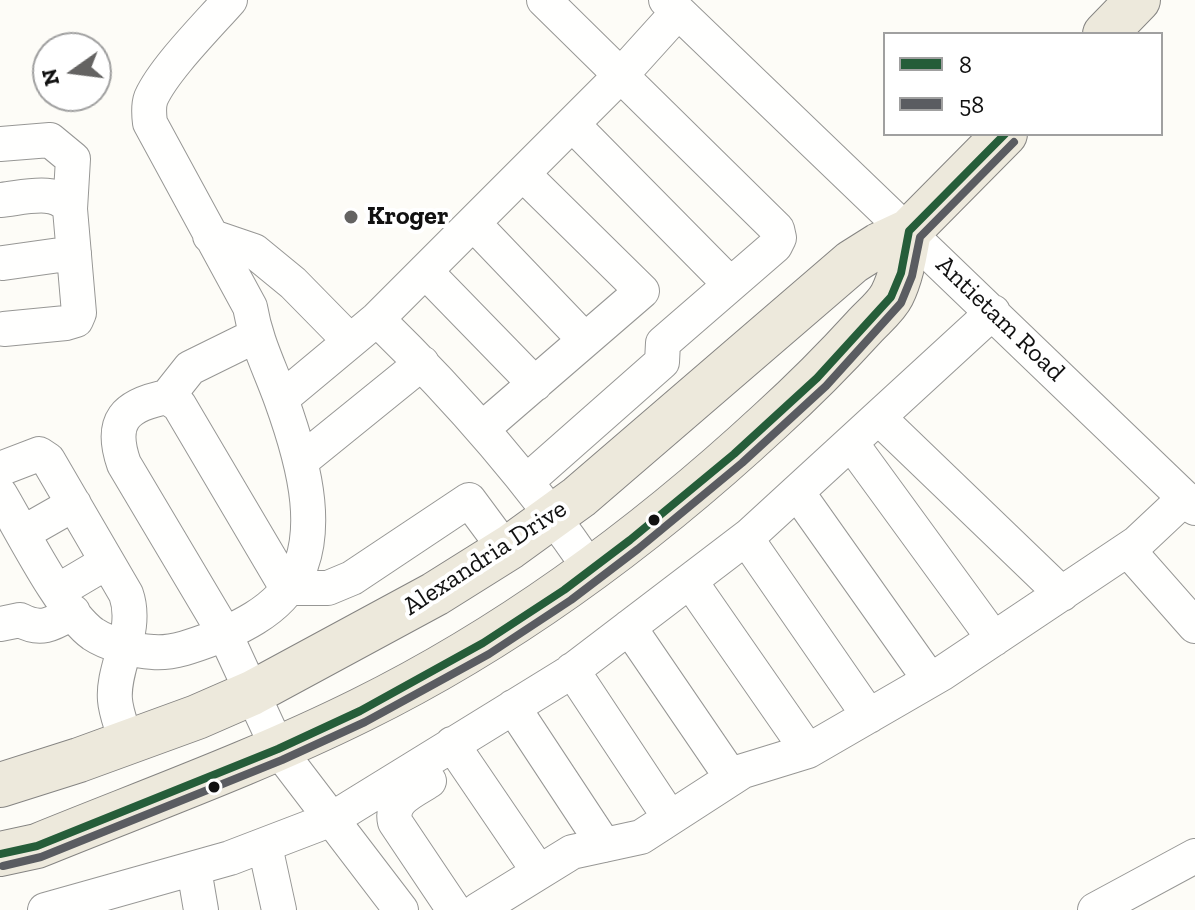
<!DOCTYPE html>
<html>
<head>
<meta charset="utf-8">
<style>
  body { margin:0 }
  #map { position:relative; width:1195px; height:910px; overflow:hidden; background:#fdfcf7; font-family:"Zilla Slab",serif }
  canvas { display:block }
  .legend { position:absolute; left:883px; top:32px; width:280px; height:104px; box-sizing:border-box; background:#fff; border:2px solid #a0a0a0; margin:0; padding:10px 14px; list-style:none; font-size:24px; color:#111 }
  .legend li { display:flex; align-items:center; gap:16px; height:40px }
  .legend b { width:40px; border:2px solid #a0a0a0 }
  .north { position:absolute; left:32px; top:32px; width:80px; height:80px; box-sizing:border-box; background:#fff; border:2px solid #a0a0a0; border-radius:50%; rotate:256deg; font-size:22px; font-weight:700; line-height:32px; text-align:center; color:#111 }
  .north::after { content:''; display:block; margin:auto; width:28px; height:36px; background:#646362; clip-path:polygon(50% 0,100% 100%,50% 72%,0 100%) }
</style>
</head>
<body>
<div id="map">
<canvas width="1195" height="910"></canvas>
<ul class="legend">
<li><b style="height:10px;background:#255d39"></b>8</li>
<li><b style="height:10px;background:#5a5c61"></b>58</li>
</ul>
<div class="north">N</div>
</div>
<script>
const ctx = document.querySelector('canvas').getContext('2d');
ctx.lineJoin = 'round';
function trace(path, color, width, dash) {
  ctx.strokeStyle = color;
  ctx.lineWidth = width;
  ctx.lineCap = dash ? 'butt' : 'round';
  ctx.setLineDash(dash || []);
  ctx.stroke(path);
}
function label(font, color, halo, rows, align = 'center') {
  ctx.font = font + ' "Zilla Slab",serif';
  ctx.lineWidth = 8;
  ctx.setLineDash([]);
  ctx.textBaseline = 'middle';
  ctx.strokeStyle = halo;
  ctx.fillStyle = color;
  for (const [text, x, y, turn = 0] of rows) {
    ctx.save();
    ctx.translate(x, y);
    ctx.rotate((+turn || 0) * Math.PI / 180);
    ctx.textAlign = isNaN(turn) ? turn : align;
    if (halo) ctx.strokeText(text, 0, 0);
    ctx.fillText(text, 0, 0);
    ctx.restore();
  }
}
const minor = new Path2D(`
  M230,0C208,25 164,69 151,98C148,106 149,115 150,123L250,307C256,342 269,366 281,399C302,457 330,547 281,597C265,614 245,624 225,634L124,464C109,421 125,405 167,397L190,368L255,336
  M666,0L1195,508
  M572,124L730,284
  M0,144L50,140L73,159L70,209
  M0,200C23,198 57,187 70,209L79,313L76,320L66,323L4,329
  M473,223L585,340
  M210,236L254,251L293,283L350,341
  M3,263L74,253
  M425,271L535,384
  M377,319C456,396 529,479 591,570
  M167,397L179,405L287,588H328L352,578L469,500L506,550
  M281,399L377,319L621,75L678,12
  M879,418L1062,594
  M482,429L642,291L523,174
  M851,443L994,639
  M301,461L422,363
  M0,469L39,454L48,460L126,594C139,631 112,667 115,700C116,714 123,729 126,743
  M526,482L662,362L663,343L775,246L779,238L777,229L544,0
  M797,492L930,680
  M0,494C21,529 62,612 93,634C108,644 135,651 153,652C176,654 203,642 225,634L278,749L401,910
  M23,533L74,504
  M746,538L869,716
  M1128,550L1195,626
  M690,581L808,751
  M58,591L107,562
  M0,624L20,620C42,632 54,623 73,612
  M629,627L732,778
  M572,670L670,818
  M513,707L604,845
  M452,744L539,872
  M429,781C412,792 390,800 395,822L454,910
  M265,846L279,910
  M194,869L201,910
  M45,910L230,858L332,819L569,673L750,535L993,312
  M478,910L572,852L641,837L743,771L808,751L941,674L1137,543L1185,498
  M1095,910L1195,856`);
const major = new Path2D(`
  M1105,34L1138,0
  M0,785L79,760L197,717L252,693L435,594L510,547L579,497L852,262L879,245L909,231L1005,134
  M0,854L37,846C145,802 256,762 361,710C511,636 647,535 770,421C803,391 834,360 864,327C873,317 886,307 892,295C902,275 905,252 909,231`);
trace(minor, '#979795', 36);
trace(major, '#858482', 46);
trace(minor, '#fffffe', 34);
trace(major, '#ede9dc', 44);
trace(new Path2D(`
  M0,854L37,846L278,749L360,711L483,643L564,590L630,540L734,454L817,378L891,297L901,273L909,231L1005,134`), '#255d39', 8);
trace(new Path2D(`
  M3,866L41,857L282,760L365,722L489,654L571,600L638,549L742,463L826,386L901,303L912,276L920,237L1014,142`), '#5a5c61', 8);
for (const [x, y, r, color] of [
  [351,217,8,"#646362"],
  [654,520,7,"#111"],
  [214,787,7,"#111"]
]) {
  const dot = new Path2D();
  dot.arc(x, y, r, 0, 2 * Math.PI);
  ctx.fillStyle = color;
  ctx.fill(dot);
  trace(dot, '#fff', 3);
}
label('bold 26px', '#111', '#fff', [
  ["Kroger",367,217]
], 'left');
label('26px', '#111', '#fff', [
  ["Antietam Road",1000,319,44],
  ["Alexandria Drive",485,558,-33]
]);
</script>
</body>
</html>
